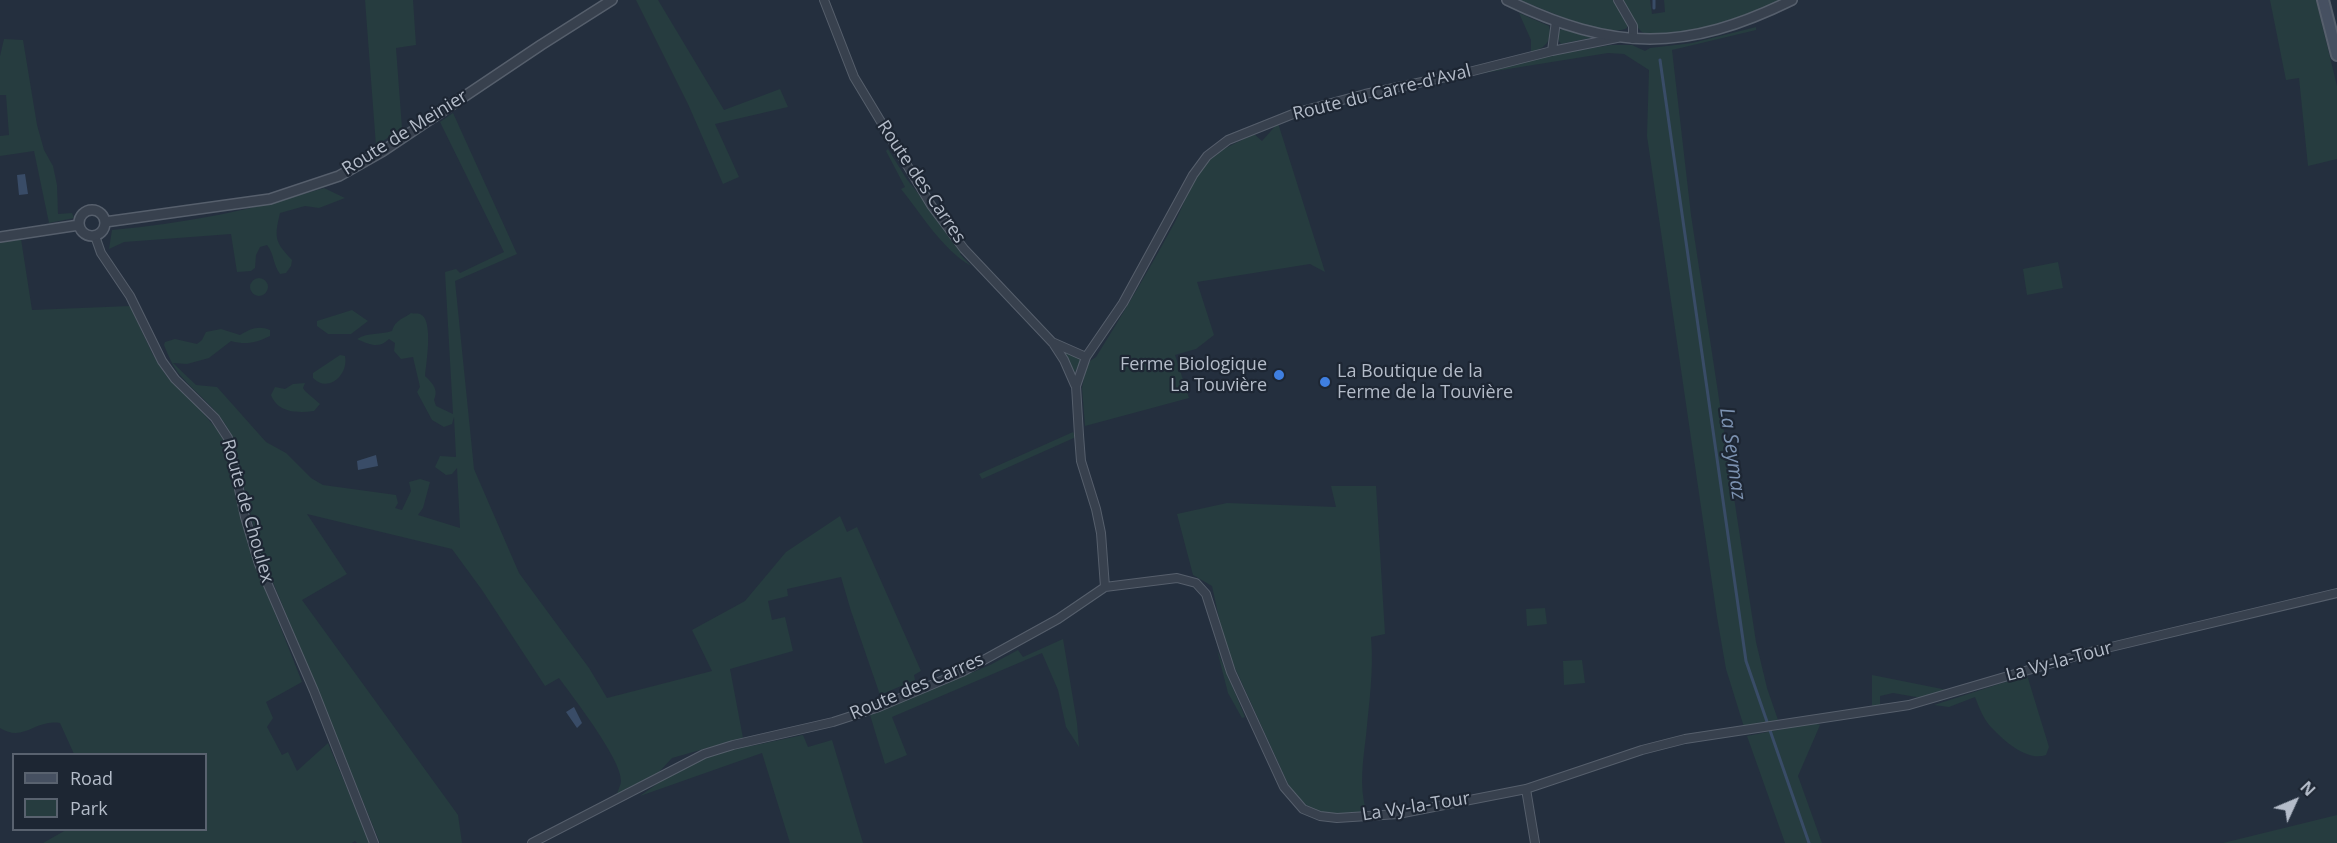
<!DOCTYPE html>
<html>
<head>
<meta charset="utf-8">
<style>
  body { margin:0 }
  #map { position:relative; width:2337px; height:843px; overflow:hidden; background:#242f3e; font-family:"Open Sans",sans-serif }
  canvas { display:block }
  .legend { position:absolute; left:12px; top:753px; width:195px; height:78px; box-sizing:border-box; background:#1d2633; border:2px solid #59626f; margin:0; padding:8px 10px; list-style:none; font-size:18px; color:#b4bcc9 }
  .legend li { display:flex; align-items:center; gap:12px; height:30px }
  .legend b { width:30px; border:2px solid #59626f }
  .north { position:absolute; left:2265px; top:771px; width:60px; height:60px; -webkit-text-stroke:4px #1d2633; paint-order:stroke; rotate:46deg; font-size:16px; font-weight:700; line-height:24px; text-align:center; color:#b4bcc9 }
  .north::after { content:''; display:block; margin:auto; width:21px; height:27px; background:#b4bcc9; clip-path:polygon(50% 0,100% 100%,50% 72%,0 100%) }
</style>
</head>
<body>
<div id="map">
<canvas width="2337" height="843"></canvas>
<ul class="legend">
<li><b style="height:8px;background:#465061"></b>Road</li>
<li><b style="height:16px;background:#263c3f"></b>Park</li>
</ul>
<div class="north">N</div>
</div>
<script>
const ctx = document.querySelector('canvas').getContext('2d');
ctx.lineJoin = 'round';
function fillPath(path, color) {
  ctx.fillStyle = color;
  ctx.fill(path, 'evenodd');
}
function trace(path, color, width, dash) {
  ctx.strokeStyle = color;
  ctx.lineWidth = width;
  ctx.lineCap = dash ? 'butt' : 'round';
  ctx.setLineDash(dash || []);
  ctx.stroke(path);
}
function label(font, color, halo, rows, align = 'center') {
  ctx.font = font + ' "Open Sans",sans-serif';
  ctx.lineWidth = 4.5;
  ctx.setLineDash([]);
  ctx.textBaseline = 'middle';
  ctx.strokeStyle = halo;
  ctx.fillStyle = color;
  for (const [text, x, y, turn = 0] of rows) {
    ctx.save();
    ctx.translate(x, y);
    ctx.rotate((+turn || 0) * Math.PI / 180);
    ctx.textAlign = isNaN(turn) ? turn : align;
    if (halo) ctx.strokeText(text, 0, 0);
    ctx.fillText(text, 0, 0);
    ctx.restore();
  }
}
fillPath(new Path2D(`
  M365,0H413L416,45L396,48L402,128L376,146Z
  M636,0H658L724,110L780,89L788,107L715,124L739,177L723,184L688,104Z
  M1520,0H1615L1627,23V28C1609,39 1540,8 1520,0Z
  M1623,0H1650L1652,14L1665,12L1664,0H1781C1758,12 1664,45 1642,32C1636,28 1628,7 1623,0Z
  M2270,0H2316L2337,86V159L2308,166L2299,78L2286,80Z
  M1519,13L1549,26C1553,42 1544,48 1531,53V40Z
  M1756,27V30L1672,50L1691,215L1756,642L1767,688L1778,720L1744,727L1726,669L1717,617L1647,136L1649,70L1624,54L1608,53L1483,73L1550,55L1611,45H1632L1645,51L1650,48L1692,43Z
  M1563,29L1589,37L1590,38L1561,44L1557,38L1560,30Z
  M4,39L23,40L37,125L44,150L53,166L57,185L58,214L72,213L74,218L49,223L34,151L0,156V136L9,135L6,95H0V56Z
  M453,113L517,254L455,281L474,469L519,573L589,668L607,698L712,671L692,630L745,601L786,552L840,516L847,532L857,527L921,671L914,675L915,680L880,695L851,611L841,577L787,589L788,596L768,601L772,620L785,617L793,651L730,669L743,738L672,758L659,772L617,794C618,790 621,785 621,781C622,760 573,697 559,678L545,686L482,590L452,549L307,514L347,574L302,600L458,815L462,843H380L259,548L230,432C218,409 196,394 180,375C173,367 168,355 164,345L165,342L175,339L197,344L202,340L206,332L221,329L240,335C250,329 258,325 270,330V336C256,343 246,345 231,341L209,358L187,364L173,363L196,385L217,387L266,442L286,453L311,478L323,485L396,495L398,503L395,508L402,510L411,491L409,482L420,479L430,482L423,508L418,515L460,528L457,468L452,474L446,475L435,467L440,456L456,457L454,417L452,424L444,427L432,420L417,392L420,387L413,357L401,359L394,351L395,343L389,339C379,349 370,345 357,339C369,332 379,335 392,331C396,319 402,320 411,313C414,314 417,313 420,314C434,319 426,364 425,376C432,383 439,389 434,400L436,406L453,414L445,272L456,269L460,273L504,252L440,122Z
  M1278,123L1325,272L1310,264L1197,282L1214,335L1196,349L1175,355L1189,398L1085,426L1082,388L1087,363L1096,357C1124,312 1150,268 1175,222C1185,203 1192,178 1207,162C1219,149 1239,142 1254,134L1262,141Z
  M888,149L906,178L963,251L960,254L971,266C942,249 922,215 901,189L905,187L886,151Z
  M324,188L345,198L319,208L305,206L280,213C274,238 275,242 292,260L291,266L286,273L280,274C273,265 274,253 267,245L260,247L256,255L255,268L251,271L237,272L231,234L124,242L109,249L112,230C184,224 256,209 324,188Z
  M21,239L32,310L130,306L152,353L167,377L196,405L222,435L248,545L302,682L266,702L273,718L267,727L282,755L288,752L297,771L328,743L370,843H357L355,841L352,843H43L66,830H206V754H74L60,723C34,719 24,743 0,728V242Z
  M2058,262L2063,288L2027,295L2023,269Z
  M250 287a9 9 0 1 1 18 0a9 9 0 1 1-18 0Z
  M352,310L368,321L351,334H328L317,326V321Z
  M1063,350L1082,358L1074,374Z
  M340,355L345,356C349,376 327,393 313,378V373Z
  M305,383L303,388L305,391L320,404L314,411C297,413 278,413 271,395L275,387L285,389L293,384Z
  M1073,432L1076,437L982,479L979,474Z
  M1331,486H1376L1385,634L1371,637C1374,670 1369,703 1366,736C1363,761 1359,786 1366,810C1332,820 1307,816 1288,784L1225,646L1212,586L1193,575L1177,514L1227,503L1336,507Z
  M1545,608L1547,624L1527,626L1526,609Z
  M1063,639L1077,723L1079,747L1066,727L1058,690L1042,653L892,717L907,755L885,764L870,715L990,665L1018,650L1023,657Z
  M1217,650L1245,717L1242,718L1228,693Z
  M1582,660L1585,683L1564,685L1563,661Z
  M1872,675L1947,690L1922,698L1893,693L1880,696V705L1872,706Z
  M2027,675L2049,747L2046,755C2027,762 2003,740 1990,726C1983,718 1979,707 1975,697L1949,707L1934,705Z
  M1814,723L1820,725L1798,776L1822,843H1785L1747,736Z
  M803,735L808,747L832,740L863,843H790L762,753L640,796L671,774L700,760L750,744L751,746Z
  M2337,815V843H2223Z`), '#263c3f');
fillPath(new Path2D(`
  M25,174L28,194L19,195L17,175Z
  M376,455L378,466L358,470L357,461Z
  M574,707L582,723L577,728L566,712Z`), '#394c67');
trace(new Path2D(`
  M1654,0V8
  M1660,60L1746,661L1809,843`), '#394c67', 3);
const minor = new Path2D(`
  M824,0L854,77L931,205L964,249L1052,342L1086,357L1076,386L1079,435L1081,461L1096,509L1101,533L1105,587
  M1618,0L1633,26V39
  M1552,51L1556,21
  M95,236L101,253L130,296L162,361L175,379L215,418L228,438L245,517L259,564L314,691L374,843
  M1053,343L1064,360L1075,385
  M1086,357L1123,303L1193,175L1207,156L1228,140L1298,112L1365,94L1465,73L1552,51L1617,38
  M1526,789L1535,843
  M532,843L704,754L733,745L833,722L879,707L962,672L1058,619L1105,587L1177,578L1196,583L1206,594L1231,672L1284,787L1303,809L1320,816L1337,818L1398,814L1526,789L1642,750L1685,739L1909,705L2090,652L2337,593`);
const tertiary = new Path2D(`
  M1507,0C1614,52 1686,52 1792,0
  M79 223a13 13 0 1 1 26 0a13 13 0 1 1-26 0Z
  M105,222L270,199L339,176L383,151L541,45L612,0
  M0,237L79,225`);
const secondary = new Path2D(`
  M2323,0L2337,55`);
trace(minor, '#565f6c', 10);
trace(tertiary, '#565f6c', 12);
trace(secondary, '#565f6c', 14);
trace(minor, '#38414e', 8);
trace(tertiary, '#38414e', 9);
trace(secondary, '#465061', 10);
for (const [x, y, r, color] of [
  [1279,375,6,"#3f7fe0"],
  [1325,382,6,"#3f7fe0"]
]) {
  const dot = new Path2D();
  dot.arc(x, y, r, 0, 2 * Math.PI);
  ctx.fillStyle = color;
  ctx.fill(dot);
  trace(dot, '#1d2633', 2);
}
label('18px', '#b4bcc9', '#1d2633', [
  ["Route du Carre-d'Aval",1382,93,-14],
  ["Route de Meinier",405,133,-32],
  ["Route des Carres",921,182,56],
  ["Route de Choulex",247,511,74],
  ["La Vy-la-Tour",2059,662,-15],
  ["Route des Carres",917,687,-23],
  ["La Vy-la-Tour",1416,807,-9]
]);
label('18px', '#b4bcc9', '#1d2633', [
  ["Ferme Biologique",1267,365],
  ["La Touvière",1267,386],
  ["La Boutique de la",1337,372,"left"],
  ["Ferme de la Touvière",1337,393,"left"]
], 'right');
label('italic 20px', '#7c92b1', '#1d2633', [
  ["La Seymaz",1732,454,82]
]);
</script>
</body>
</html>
